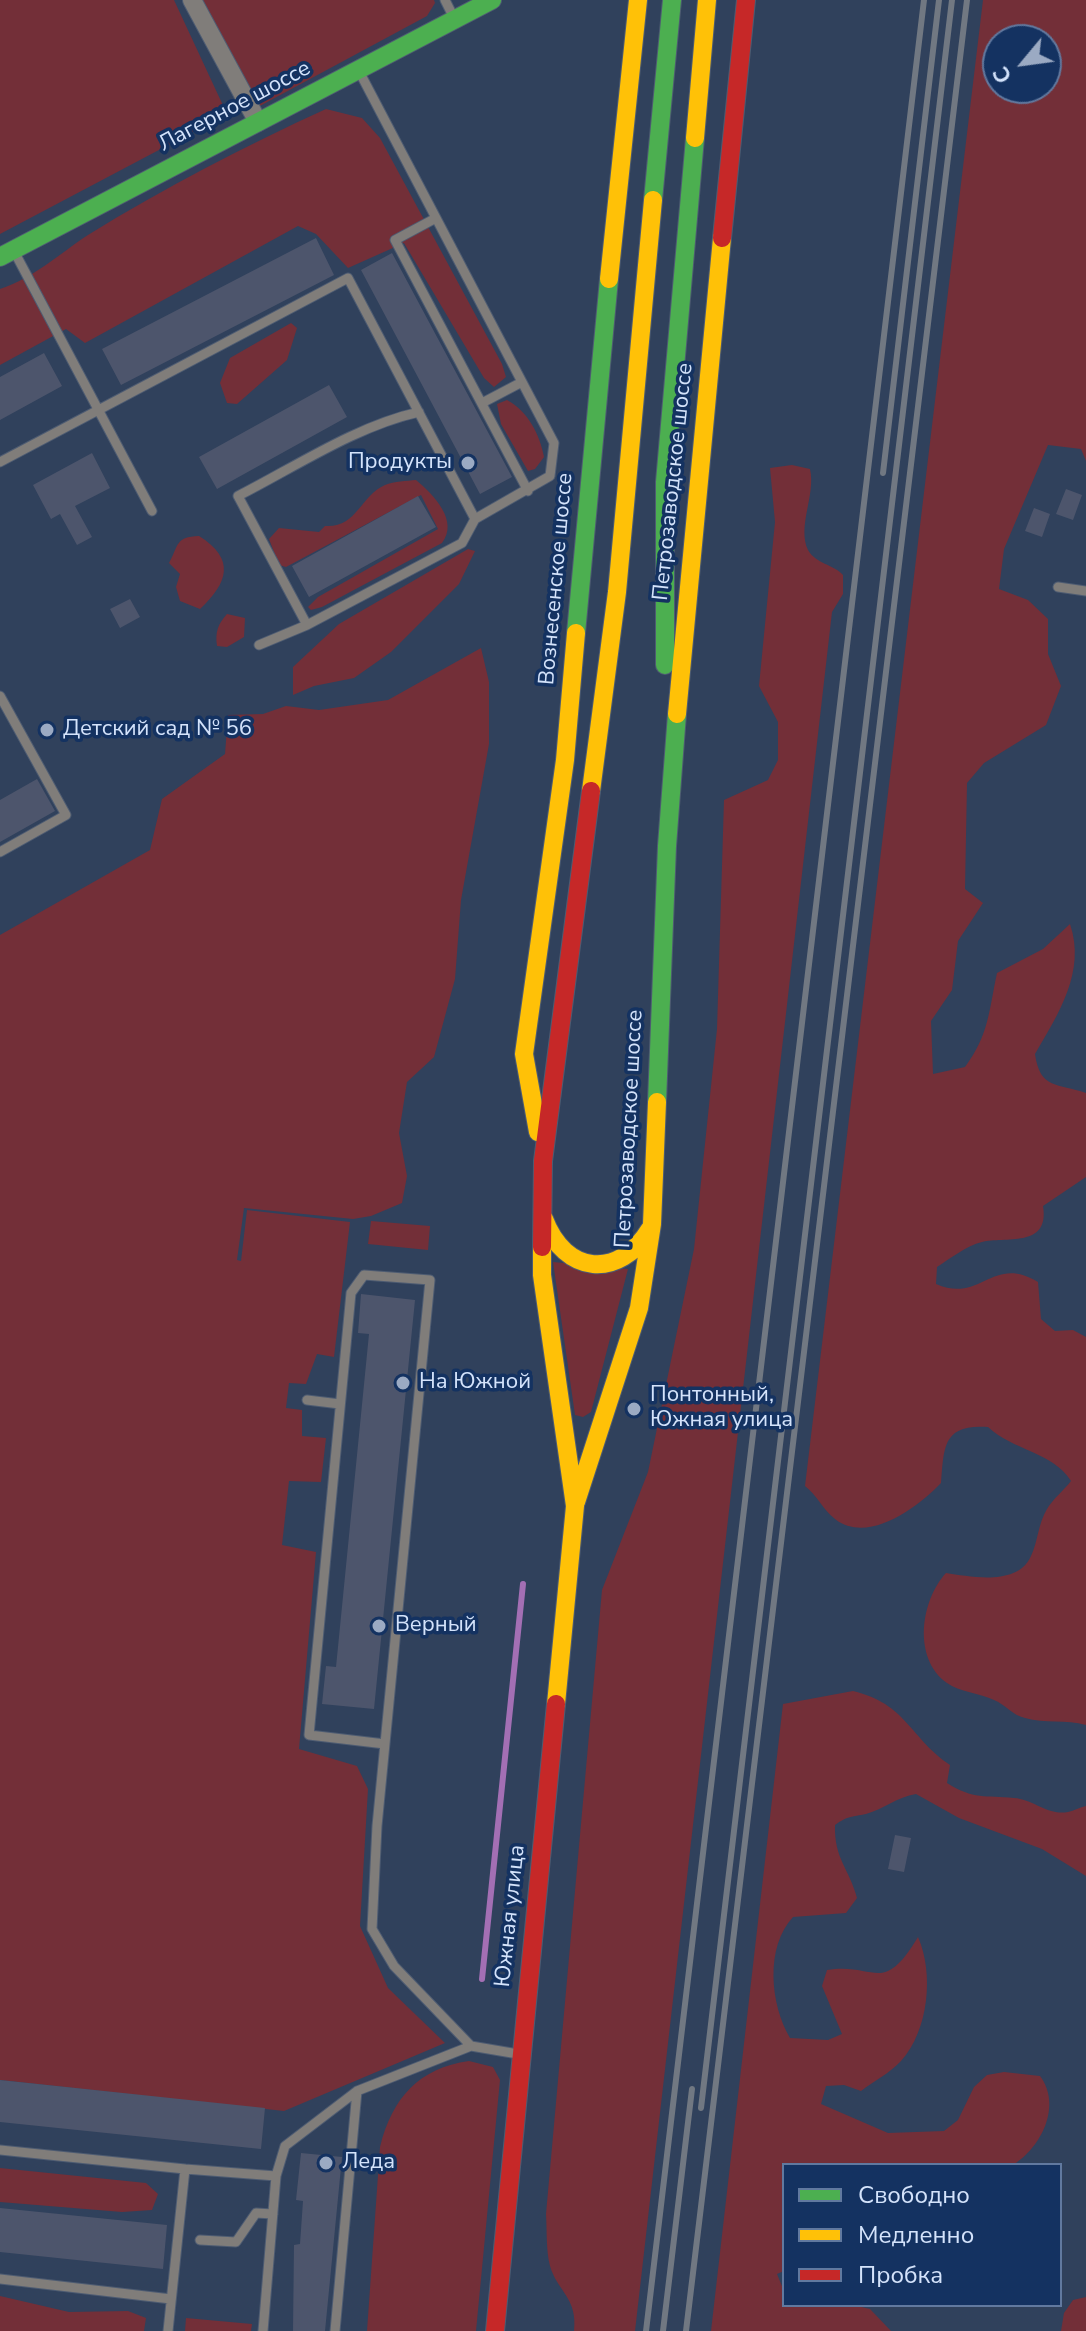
<!DOCTYPE html>
<html>
<head>
<meta charset="utf-8">
<style>
  body { margin:0 }
  #map { position:relative; width:1086px; height:2331px; overflow:hidden; background:#30415c; font-family:"Nunito Sans",sans-serif }
  canvas { display:block }
  .legend { position:absolute; left:782px; top:2163px; width:280px; height:144px; box-sizing:border-box; background:#143261; border:2px solid #61799f; margin:0; padding:10px 14px; list-style:none; font-size:24px; color:#d4e3fb }
  .legend li { display:flex; align-items:center; gap:16px; height:40px }
  .legend b { width:40px; border:2px solid #61799f }
  .north { position:absolute; left:982px; top:24px; width:80px; height:80px; box-sizing:border-box; background:#143261; border:2px solid #61799f; border-radius:50%; rotate:241deg; font-size:22px; font-weight:700; line-height:32px; text-align:center; color:#d4e3fb }
  .north::after { content:''; display:block; margin:auto; width:28px; height:36px; background:#9baac3; clip-path:polygon(50% 0,100% 100%,50% 72%,0 100%) }
</style>
</head>
<body>
<div id="map">
<canvas width="1086" height="2331"></canvas>
<ul class="legend">
<li><b style="height:10px;background:#4caf50"></b>Свободно</li>
<li><b style="height:10px;background:#ffc107"></b>Медленно</li>
<li><b style="height:10px;background:#c62828"></b>Пробка</li>
</ul>
<div class="north">С</div>
</div>
<script>
const ctx = document.querySelector('canvas').getContext('2d');
ctx.lineJoin = 'round';
function fillPath(path, color) {
  ctx.fillStyle = color;
  ctx.fill(path, 'evenodd');
}
function trace(path, color, width, dash) {
  ctx.strokeStyle = color;
  ctx.lineWidth = width;
  ctx.lineCap = dash ? 'butt' : 'round';
  ctx.setLineDash(dash || []);
  ctx.stroke(path);
}
function label(font, color, halo, rows, align = 'center') {
  ctx.font = font + ' "Nunito Sans",sans-serif';
  ctx.lineWidth = 7;
  ctx.setLineDash([]);
  ctx.textBaseline = 'middle';
  ctx.strokeStyle = halo;
  ctx.fillStyle = color;
  for (const [text, x, y, turn = 0] of rows) {
    ctx.save();
    ctx.translate(x, y);
    ctx.rotate((+turn || 0) * Math.PI / 180);
    ctx.textAlign = isNaN(turn) ? turn : align;
    if (halo) ctx.strokeText(text, 0, 0);
    ctx.fillText(text, 0, 0);
    ctx.restore();
  }
}
fillPath(new Path2D(`
  M0,0H174L227,114L0,234Z
  M199,0H434L435,3L427,16L258,107Z
  M983,0H1086V461L1081,449L1048,445L1004,549L999,589L1028,600L1048,619V654L1061,686L1046,725L984,763L967,783L965,889L983,903L958,941L952,990L931,1021L933,1074L965,1067C989,1035 989,1010 997,973L1043,949L1070,924C1086,971 1059,1013 1035,1054C1040,1090 1058,1083 1086,1093V1177L1043,1206C1050,1249 1004,1236 982,1242C966,1246 951,1258 937,1267L936,1284C981,1304 992,1254 1038,1282L1041,1319L1055,1331L1073,1330L1086,1337V1725C1066,1719 1045,1724 1025,1718C1012,1715 1006,1705 994,1700C980,1693 959,1692 947,1683C912,1658 921,1600 946,1573C972,1577 1018,1586 1031,1556C1038,1541 1038,1524 1047,1509C1053,1499 1064,1490 1071,1481C1053,1452 1012,1450 988,1427C943,1424 944,1446 941,1483C918,1507 868,1545 835,1519C823,1510 817,1495 805,1486ZM998,40H1046V88H998Z
  M326,109L362,118L380,138L502,364L506,377L494,387L484,378L404,243L348,268L316,234L298,226L85,343L66,329L0,365V289C34,278 59,254 88,235C164,188 245,146 326,109Z
  M291,323L297,328L287,360L237,404L227,403L220,383L230,358Z
  M507,400C528,411 540,435 544,457L535,469L528,471L501,424L497,404Z
  M792,465L810,469C816,495 797,526 808,550C816,564 833,564 843,575V594L832,612L635,2331H574C578,2298 557,2291 550,2266C546,2251 547,2230 546,2214L602,1590L648,1472L694,1249L717,1029L724,800L768,780L778,760V722L759,686L775,522L770,468Z
  M416,480C434,495 459,521 442,543L322,607L311,610L308,607L318,597L438,529L421,495L286,567L279,565L269,539L279,528L319,532L325,526C357,528 360,496 385,485C394,481 407,481 416,480Z
  M199,536C236,559 228,583 200,609L180,601L176,587L180,574L169,563C179,545 175,537 199,536Z
  M468,549L475,551L459,584L391,652L354,678L314,686L293,695V667L339,624Z
  M227,614L245,618L244,637L227,647L217,646C215,632 218,624 227,614Z
  M481,648L489,682V744L461,900L455,979L434,1057L407,1082L399,1133L407,1176L402,1203L371,1216L353,1219L244,1208L237,1260L241,1261L247,1210L350,1222L334,1357L317,1354L306,1384L289,1383L286,1408L302,1410V1436L326,1438L321,1482L289,1481L282,1545L316,1552L299,1749L357,1766L368,1789L360,1926L388,1988L445,2043L284,2111L0,2080V935L150,850L162,799L225,754L228,715L263,714L286,706L319,710L388,700Z
  M371,1221L430,1226L428,1250L368,1244Z
  M553,1262L628,1269L591,1412L583,1417L575,1415Z
  M853,1691C907,1704 909,1737 950,1765L947,1783C974,1800 985,1795 1014,1798C1033,1799 1048,1816 1068,1812C1074,1811 1080,1807 1086,1806V1876L1042,1849L959,1818L916,1794C897,1797 884,1809 866,1814C852,1817 847,1816 835,1825C834,1859 849,1868 857,1898L846,1913L793,1917C765,1947 770,2004 790,2038L828,2040L842,2034L822,1986L827,1970C876,1962 882,1997 918,1937C934,1973 929,2030 901,2061C890,2073 874,2081 861,2091L844,2085L826,2086L821,2104L888,2133L944,2131L958,2120L974,2087L987,2075L1004,2072L1040,2076C1062,2105 1042,2147 1013,2165H784V2271L777,2274L784,2291V2305H853L870,2309L891,2331H711L783,1704Z
  M469,2061L493,2067L500,2080L476,2331H367L380,2147C392,2098 419,2068 469,2061Z
  M0,2168L146,2183L158,2194L152,2210L122,2212L0,2202Z
  M0,2296L69,2312L128,2311L146,2318L144,2331H0Z
  M1086,2297V2331H1061L1064,2313L1073,2300Z
  M186,2318L252,2324L251,2331H185Z`), '#732f38');
trace(new Path2D(`
  M482,1979L523,1584`), '#a36fb4', 6);
fillPath(new Path2D(`
  M316,238L334,275L121,385L102,349Z
  M392,253L512,477L480,494L361,270Z
  M44,353L62,386L0,420V377Z
  M329,385L347,417L217,489L199,457Z
  M92,453L110,488L75,506L92,537L77,545L60,514L51,519L33,485Z
  M1066,489L1082,495L1073,520L1056,514Z
  M418,496L436,527L309,597L292,566Z
  M1034,508L1050,514L1042,537L1025,531Z
  M130,599L140,617L120,628L110,609Z
  M37,779L55,811L0,842V800Z
  M361,1294L415,1300L374,1709L322,1704L326,1666L336,1667L369,1334L358,1333Z
  M895,1835L911,1838L904,1872L888,1869Z
  M0,2080L265,2108L261,2149L0,2122Z
  M301,2153L342,2157L325,2331H293L294,2245L300,2244L303,2201L296,2200Z
  M0,2208L167,2225L163,2269L0,2252Z`), '#4d556c');
const lane = new Path2D(`
  M445,0L454,18
  M436,218L395,240L528,491
  M15,253L152,511
  M482,403L522,382
  M419,412C356,426 295,467 238,496L307,625L462,543L475,519
  M0,462L348,278L475,519L550,476L554,443L360,73
  M1058,587L1086,591
  M259,645L307,625
  M0,696L66,815L0,852
  M307,1400L340,1404
  M385,1744L309,1735L351,1293L364,1275L430,1280L377,1826L372,1929L394,1966L471,2046
  M0,2150L185,2169
  M200,2240L236,2242L256,2213L273,2214
  M0,2279L171,2299
  M168,2331L185,2169L276,2176L285,2146L357,2091L471,2046L518,2054
  M263,2331L276,2176
  M335,2331L357,2091`);
const street = new Path2D(`
  M192,0L258,122`);
const fast = new Path2D(`
  M653,200L672,0
  M0,257L492,0
  M576,633L609,279
  M665,665V482L695,138
  M657,1102L667,846L677,714`);
const slow = new Path2D(`
  M695,138L707,0
  M609,279L638,0
  M677,714L722,238
  M591,791L617,592L653,200
  M538,1132L524,1054L565,760L576,633
  M544,1219C565,1275 619,1280 650,1229
  M542,1247V1275L575,1506L556,1704
  M576,1502L639,1308L652,1224L657,1102`);
const jam = new Path2D(`
  M722,238L746,0
  M542,1247L543,1161L591,791
  M495,2331L556,1704`);
trace(lane, '#4e5c72', 11);
trace(street, '#4e5c72', 20);
trace(fast, '#4e5c72', 20);
trace(slow, '#4e5c72', 20);
trace(jam, '#4e5c72', 20);
trace(lane, '#807d7a', 9);
trace(street, '#807d7a', 18);
trace(fast, '#4caf50', 18);
trace(slow, '#ffc107', 18);
trace(jam, '#c62828', 18);
trace(new Path2D(`
  M883,473L939,0
  M701,2108L952,0
  M646,2331L924,0
  M663,2331L692,2089
  M686,2331L967,0`), '#717882', 6);
for (const [x, y, r, color] of [
  [468,463,8,"#9baac3"],
  [47,730,8,"#9baac3"],
  [403,1383,8,"#9baac3"],
  [634,1409,8,"#9baac3"],
  [379,1626,8,"#9baac3"],
  [326,2163,8,"#9baac3"]
]) {
  const dot = new Path2D();
  dot.arc(x, y, r, 0, 2 * Math.PI);
  ctx.fillStyle = color;
  ctx.fill(dot);
  trace(dot, '#143261', 3);
}
label('22px', '#d4e3fb', '#143261', [
  ["Лагерное шоссе",235,107,-28],
  ["Петрозаводское шоссе",674,482,-84],
  ["Вознесенское шоссе",557,579,-85],
  ["Петрозаводское шоссе",630,1129,-87],
  ["Южная улица",511,1916,-84]
]);
label('22px', '#d4e3fb', '#143261', [
  ["Продукты",452,463,"right"],
  ["Детский сад № 56",63,730],
  ["На Южной",419,1383],
  ["Понтонный,",650,1396],
  ["Южная улица",650,1421],
  ["Верный",395,1626],
  ["Леда",342,2163]
], 'left');
</script>
</body>
</html>
